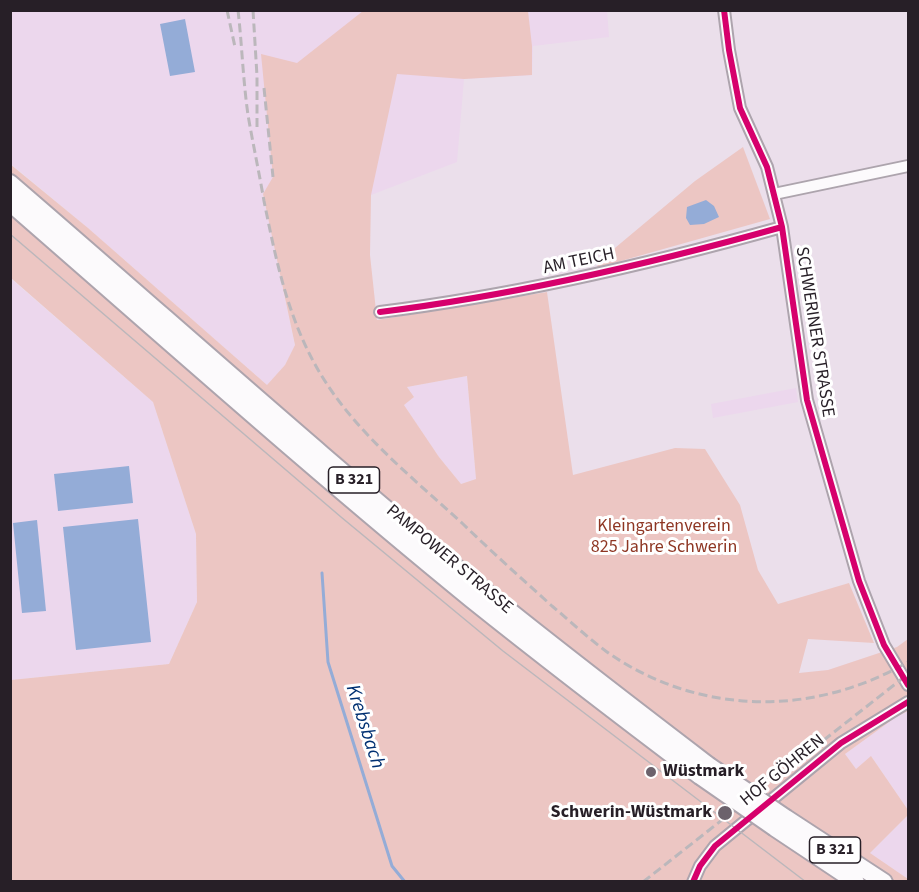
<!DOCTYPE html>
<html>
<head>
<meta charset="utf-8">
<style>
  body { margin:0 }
  #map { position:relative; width:919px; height:892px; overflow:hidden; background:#ebdfeb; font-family:"Source Sans 3",sans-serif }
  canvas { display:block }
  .frame { position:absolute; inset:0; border:12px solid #271f27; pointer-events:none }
</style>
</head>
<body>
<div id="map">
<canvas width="919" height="892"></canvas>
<div class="frame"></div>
</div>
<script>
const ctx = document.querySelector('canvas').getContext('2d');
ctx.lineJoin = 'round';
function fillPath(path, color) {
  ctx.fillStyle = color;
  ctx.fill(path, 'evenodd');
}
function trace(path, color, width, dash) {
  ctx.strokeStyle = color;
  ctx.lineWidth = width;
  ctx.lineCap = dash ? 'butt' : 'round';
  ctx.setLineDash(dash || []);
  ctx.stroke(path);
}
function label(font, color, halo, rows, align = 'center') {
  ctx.font = font + ' "Source Sans 3",sans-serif';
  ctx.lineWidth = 6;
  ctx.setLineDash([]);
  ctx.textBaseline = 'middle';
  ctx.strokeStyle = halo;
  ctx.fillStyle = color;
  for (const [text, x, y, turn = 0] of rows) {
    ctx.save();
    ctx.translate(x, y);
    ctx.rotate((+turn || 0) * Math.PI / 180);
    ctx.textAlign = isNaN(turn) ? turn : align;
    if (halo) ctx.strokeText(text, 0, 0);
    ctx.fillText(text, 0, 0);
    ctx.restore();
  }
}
fillPath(new Path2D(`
  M607,10L609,37L533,46L532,75L464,79L457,162L371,195L263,194L295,346L285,365L267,385L88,228L11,164L10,11Z
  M10,278L153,402L196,534L197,602L169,664L11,680Z
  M467,376L476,479L461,484L439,457L404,405L414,397L407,387Z
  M796,388L798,402L713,418L711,404Z
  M908,711V810L872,757L856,769L845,754L896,717Z
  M908,815V879L870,853Z`), '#ecd7ed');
fillPath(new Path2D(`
  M363,11H528L532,46V75L464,79L397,74L371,195L370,255L377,320L547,292L573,475L675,448L705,449L740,505L758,570L778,604L849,583L874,643L808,639L799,673L828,670L897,647L908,639V711L896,717L845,754L856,769L871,756L908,810V815L870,853L908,879V881H11V680L169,664L197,602L196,534L153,402L11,278L10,164L88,228L267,385L285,365L295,345L263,194L273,177L261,54L297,63ZM467,376L476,479L461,484L439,457L404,405L414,397L407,387Z
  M743,147L770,219L596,268L603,258L695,181Z`), '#ecc6c3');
fillPath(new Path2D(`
  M185,19L195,72L170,76L160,24Z
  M706,200L714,206L719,217L704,224L690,225L686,218L687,207Z
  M129,466L133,503L58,511L54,474Z
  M138,519L151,642L76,650L63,527Z
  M37,520L46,611L22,613L13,523Z`), '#94acd7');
trace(new Path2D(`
  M322,573L328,662L392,866L405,882`), '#94acd7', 3);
const minor = new Path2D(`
  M724,10L729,50L740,108L767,167L782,227L807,400L859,581L884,645L908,685
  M774,194L908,166
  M380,312C516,295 650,264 782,227
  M693,882L700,866L715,846L841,743L908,702`);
const primary = new Path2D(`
  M10,183C167,318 321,457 481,588C556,649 632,707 708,765
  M10,203C163,336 314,471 471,599C546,659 623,718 700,776
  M786,818L884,882
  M775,828L856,882`);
trace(minor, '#ada4ad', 14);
trace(primary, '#ada4ad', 20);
trace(minor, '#fcfafc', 10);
trace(primary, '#fcfafc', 16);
trace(new Path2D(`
  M10,234L341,517L503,651L806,882`), '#bbb7bb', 1.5);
trace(new Path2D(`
  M227,10L235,47
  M238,10C242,45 243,80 248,115C253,144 259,172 264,201C276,260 287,315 317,368C353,431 411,476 463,524C492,552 522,579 552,606C570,621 588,638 607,652C699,716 813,717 908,662
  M253,10L257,76V127
  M264,88L273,177
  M643,882L908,674`), '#bbb7bb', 3, [9, 4.5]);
const primaryBridge = new Path2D(`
  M708,765L786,818
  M700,776L775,828`);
trace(primaryBridge, '#ada4ad', 20, []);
trace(primaryBridge, '#fcfafc', 16);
trace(new Path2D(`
  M724,10L729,50L740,108L767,167L782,227L807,400L859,581L884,645L908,685
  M380,312C516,295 650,264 782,227
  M693,882L700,866L715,846L841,743L908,702`), '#d6006c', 6);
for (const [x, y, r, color] of [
  [651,772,6,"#6c626c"],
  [725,813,8,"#6c626c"]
]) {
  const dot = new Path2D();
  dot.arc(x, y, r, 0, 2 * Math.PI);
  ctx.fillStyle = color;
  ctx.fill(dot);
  trace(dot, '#fff', 2);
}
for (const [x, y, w] of [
  [354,480,51],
  [835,850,51]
]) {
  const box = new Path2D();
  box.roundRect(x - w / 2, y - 13, w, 26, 4.5);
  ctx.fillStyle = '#fff';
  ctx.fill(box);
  trace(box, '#271f27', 1.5);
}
label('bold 16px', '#271f27', null, [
  ["B 321",354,480],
  ["B 321",835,850]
]);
label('18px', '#271f27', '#fff', [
  ["AM TEICH",579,262,-12],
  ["SCHWERINER STRASSE",814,332,81],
  ["PAMPOWER STRASSE",449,560,40],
  ["HOF GÖHREN",783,771,-39]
]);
label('18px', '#8e3623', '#fff', [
  ["Kleingartenverein",664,527],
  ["825 Jahre Schwerin",664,548]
]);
label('bold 18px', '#271f27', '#fff', [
  ["Wüstmark",663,772],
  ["Schwerin-Wüstmark",712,813,"right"]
], 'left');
label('italic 20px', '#003072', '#fff', [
  ["Krebsbach",364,727,72]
]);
</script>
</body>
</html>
